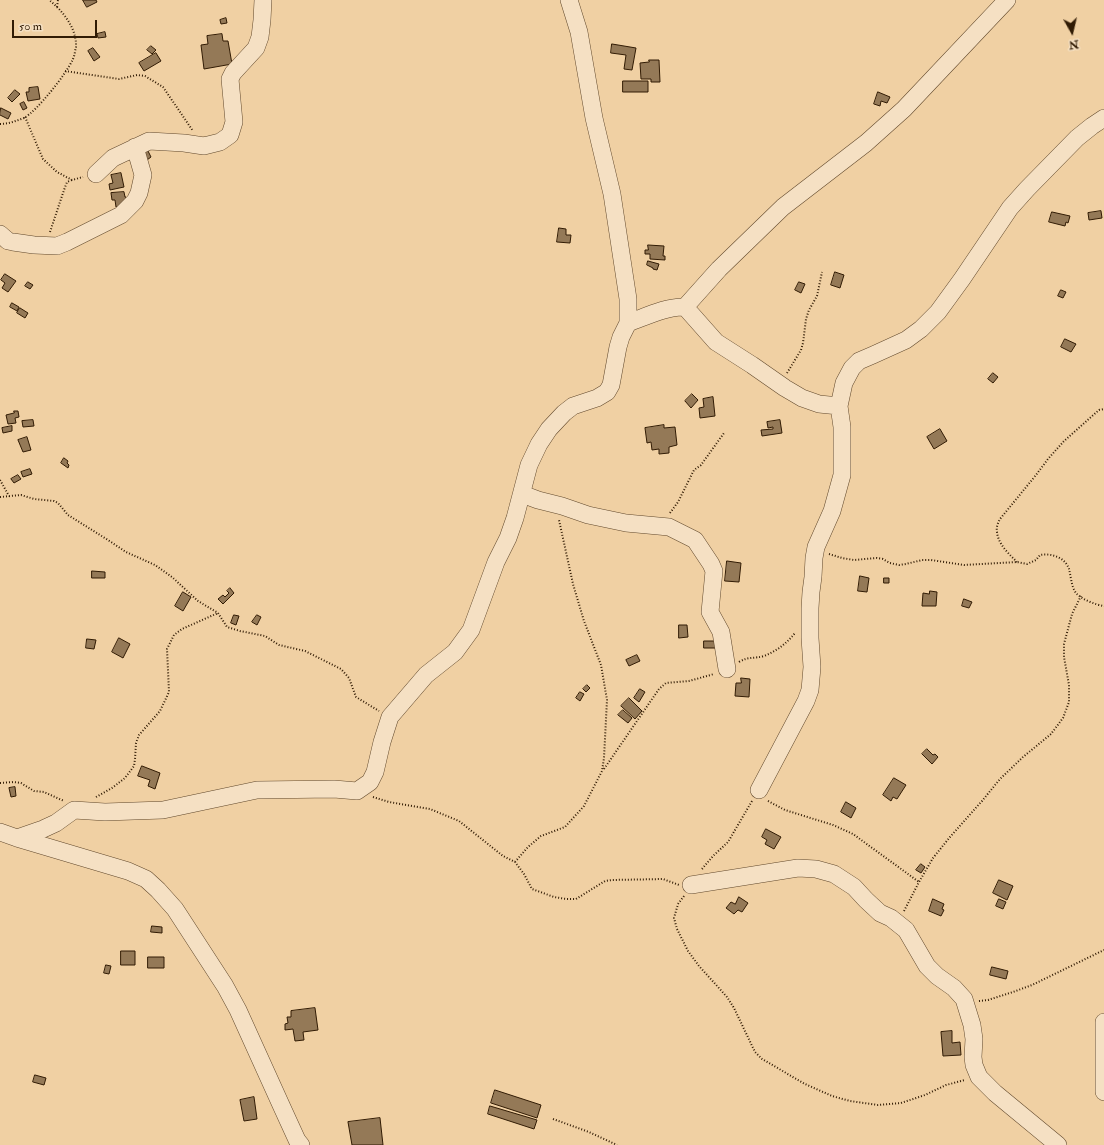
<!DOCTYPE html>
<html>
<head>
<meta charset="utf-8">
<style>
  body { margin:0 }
  #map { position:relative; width:1104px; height:1145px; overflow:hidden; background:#f0d0a3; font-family:"IM FELL Double Pica",serif }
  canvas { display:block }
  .north { position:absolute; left:1052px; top:12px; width:40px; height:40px; -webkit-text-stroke:3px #f5e0c3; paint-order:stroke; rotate:172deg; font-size:11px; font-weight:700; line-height:16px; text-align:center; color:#311b04 }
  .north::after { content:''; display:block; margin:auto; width:14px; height:18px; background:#311b04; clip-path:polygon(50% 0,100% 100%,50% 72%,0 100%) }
  .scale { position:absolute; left:12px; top:20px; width:85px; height:18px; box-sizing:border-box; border:2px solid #311b04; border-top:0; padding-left:5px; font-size:12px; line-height:14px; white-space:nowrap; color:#311b04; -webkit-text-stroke:3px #f5e0c3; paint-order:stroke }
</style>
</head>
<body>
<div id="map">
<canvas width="1104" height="1145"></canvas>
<div class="north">N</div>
<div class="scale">50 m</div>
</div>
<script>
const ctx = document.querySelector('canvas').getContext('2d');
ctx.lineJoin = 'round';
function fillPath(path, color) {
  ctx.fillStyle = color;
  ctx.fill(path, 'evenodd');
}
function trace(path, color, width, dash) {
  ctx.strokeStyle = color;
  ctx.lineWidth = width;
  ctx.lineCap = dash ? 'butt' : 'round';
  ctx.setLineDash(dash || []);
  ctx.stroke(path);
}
const building = new Path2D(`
  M83,0H96L97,2L87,7Z
  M226,18L227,23L221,24L220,20Z
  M105,32L106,37L98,38L97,34Z
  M222,34L223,41H228L232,64L204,69L201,45L208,44L207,36Z
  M612,44L636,48L632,70L624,69L626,55L611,53Z
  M151,46L156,50L152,54L147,50Z
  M93,48L100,57L94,61L88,51Z
  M156,53L161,61L144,71L139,63Z
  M649,60H659L660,82H651V79H641L640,63L649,62Z
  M623,81H648V92H623Z
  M38,87L40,99L28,101L26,92H29V88Z
  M15,90L20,94L12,102L8,98Z
  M878,92L890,97L887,103L881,101L880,106L874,104Z
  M24,102L27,108L23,110L20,104Z
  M1,108L11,113L8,119L0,115Z
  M148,151L151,157L147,160L143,154Z
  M121,173L124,187L110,190L109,184L113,183L111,175Z
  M124,192L125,197H126L128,205L116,207L115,200H112L111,193Z
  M1101,211L1102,218L1089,220L1088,213Z
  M1052,212L1070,216L1068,223L1066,222L1065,226L1049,222Z
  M559,228L566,229V235H571L570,243L557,242Z
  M648,245L664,246L663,256H665V260L650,259V254H645V250H648Z
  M648,261L659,264L657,270L653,269V268L647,265Z
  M835,272L844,275L840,288L831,285Z
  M5,274L16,281L8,292L2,288L5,283L1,280Z
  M28,282L33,285L30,289L25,286Z
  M799,282L805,284L801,293L795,290Z
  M1061,290L1066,292L1063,298L1058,296Z
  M12,303L19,307L17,311L10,307Z
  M20,308L28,313L25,318L17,313Z
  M1065,339L1076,344L1071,352L1061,347Z
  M993,373L998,377L993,383L988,379Z
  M692,394L698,400L691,408L685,401Z
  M713,397L715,416L700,418L699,408L704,407L703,399Z
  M14,411H18L19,417L15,418L16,423L8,424L6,415L14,413Z
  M33,420L34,426L23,427L22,421Z
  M780,420L782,433L762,436L761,430L773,429V427L768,428L767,422Z
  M664,425V428L675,427L677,445L669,447V453L659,454V449L652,450L651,442L647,443L645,428Z
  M12,426V431L3,433L2,428Z
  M940,429L947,441L934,449L927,437Z
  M27,437L31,450L23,452L18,440Z
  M64,458L68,461L67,463L69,465L68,468L61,463Z
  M30,469L32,474L23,477L21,472Z
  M18,475L21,479L14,483L11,479Z
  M727,561L741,563L739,582L725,581Z
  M92,571L105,572V578H92Z
  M860,576L869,578L867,592L858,591Z
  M884,578H889V583H884Z
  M230,588L234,593L223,604L218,599L223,595L225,597L229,593L227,591Z
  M930,591L937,592L936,606H922L923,593L929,594Z
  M183,592L191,597L183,611L175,606Z
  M964,599L972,602L969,608L962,606Z
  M234,615L239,616L236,625L231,623Z
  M257,615L261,617L257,625L252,622Z
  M679,625H687L688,637L679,638Z
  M119,638L130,644L123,658L112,652Z
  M87,639L96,640L94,649L86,648Z
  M704,641H716V648H704Z
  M637,655L640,661L629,666L626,660Z
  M741,678L750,679L749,697L735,696L736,683H741Z
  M587,685L590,688L586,692L583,689Z
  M640,689L645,692L639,702L634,698Z
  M580,692L584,694L580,701L576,698Z
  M629,698L642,711L635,719L621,706Z
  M623,710L632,718L628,723L618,715Z
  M927,749L933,755L935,754L938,757L932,764L922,754Z
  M142,766L160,773L155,789L148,786L150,780L138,776Z
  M894,778L906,785L897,799L893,797L891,801L883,795Z
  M15,787L16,796L11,797L9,788Z
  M846,802L856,808L851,818L841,812Z
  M766,829L781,837L774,849L765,844L767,840L762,837Z
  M921,864L925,867L921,873L916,870Z
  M999,880L1013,886L1007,900L993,893Z
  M739,897L748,903L742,912L738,910L734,914L726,908L731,902L735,904Z
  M933,899L944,904L942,909L944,910L941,916L929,911Z
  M999,899L1006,902L1003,909L996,906Z
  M152,926L162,927V933L151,932Z
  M121,951H135V965H121Z
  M148,957H164V968H148Z
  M106,965L111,966L109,974L104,973Z
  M992,967L1008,971L1006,979L990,975Z
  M315,1008L318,1030L303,1032L304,1040L295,1041L293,1029L285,1030V1024L288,1023L287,1017H291V1011Z
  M952,1031V1043L960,1042L961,1055L943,1056L941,1032Z
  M35,1075L46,1078L44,1085L33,1082Z
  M495,1090L541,1105L537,1118L491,1103Z
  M254,1097L257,1119L244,1121L240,1100Z
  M490,1106L537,1120L534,1129L488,1114Z
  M380,1118L383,1145H352L348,1122Z`);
fillPath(building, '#947957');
trace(building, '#311b04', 1);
const minor = new Path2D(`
  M96,174L113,158L149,141L184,143L204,146L220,142L230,135L234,122L230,79L233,73L256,48L260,37L262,20L263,0
  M0,234L8,241L13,242L34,245L57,246L67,242L121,215L135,201L139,193L143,175L135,147
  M685,307L719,269L783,207L866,143L904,109L1007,0
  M628,323C645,317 667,306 685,307L716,342L752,365L785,388L802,398L819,404L839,406
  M522,494L538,500L562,506L588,515L626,523L669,527L695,540L711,564L714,571L710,612L721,632L727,669
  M759,790L806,701L810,690L812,667L810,638V608L811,592L813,577L814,558L816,547L832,511L842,475V427L839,406L844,383L852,368L859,361L873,355L906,340L921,329L938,312L962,279L1010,208L1027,189L1077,138L1092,126L1104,118
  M0,832L17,838L128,871L146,879L158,890L175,909L225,986L238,1010L281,1105L297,1140L301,1145
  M17,838L43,829L56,823L74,810L105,812L163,810L257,790L334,789L357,791L370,782L375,772L382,742L390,717L426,675L455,652L471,630L496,562L508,538L515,518L529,465L539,444L549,429L564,413L573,406L597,398L607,392L611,385L618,347L621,337L628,323V299L612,194L594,118L579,32L569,0
  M691,885L798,868L816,869L834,874L854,887L866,900L880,913L891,918L906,930L927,966L937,976L954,988L964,999L972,1025L974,1039L973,1057L974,1065L979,1077L995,1093L1058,1145
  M1104,1022V1092`);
trace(minor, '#61482c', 18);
trace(new Path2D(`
  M57,7L58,0
  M65,71L119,79L137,75L145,76L163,87L193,131
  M25,117L43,159L57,172L72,180L83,177
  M0,124C8,124 16,121 24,118C37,111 67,73 73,59C75,55 75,50 76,47C77,28 62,10 49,0
  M50,232L64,190L67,182L72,180
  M787,373L801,350L803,343L806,319L809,310L817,296L822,272
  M0,480L9,496
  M0,497L21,495L34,499L54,501L58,503L68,515L108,540L126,552L155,565L172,577L198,601L218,613L227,627L240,631L265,636L279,645L305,651L341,669L349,678L356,697L379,711
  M670,513L678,502L694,470L701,465L724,433
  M829,554L842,558L854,560L877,558L883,559L890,563L899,565L906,564L922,560H931L964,565L1017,562L1027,564L1036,560L1040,555C1051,553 1065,557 1069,569C1071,576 1071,586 1076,593C1081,599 1096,605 1104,606
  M1017,562C1009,554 998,544 997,532C996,527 998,523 1000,519L1036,475L1048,459L1064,441L1099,410L1104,409
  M739,662C749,656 754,659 764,656C777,651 787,643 795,633
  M604,769L659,689L666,683L689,681L714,674
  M0,783L14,782L21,783L34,791L44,792L64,801
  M96,797L112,788L125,778L134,766L135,759L136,743L139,735L160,711L169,692L167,649L174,635L182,629L218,613
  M373,797L389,802L430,809L459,821L503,856L515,862L524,874L532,889L554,897L566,899H576L605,881L612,880L663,879L679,885
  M768,801L785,810L833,825L853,834L919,882
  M515,862L528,847L541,836L565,827L584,806L602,771L604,758L607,700L601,665L584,621L573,584L559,520
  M702,869L713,856L728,842L752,801
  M684,896L678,904L674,918L677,929L688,951L699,966L727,997L734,1008L755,1052L762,1059L805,1084L832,1096L850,1101L878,1105L901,1103L925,1095L946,1085L965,1080
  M904,911L919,882L933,858L950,837L982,801L1000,779L1023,757L1051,734L1063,718L1069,702V685L1064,657V644L1072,614L1081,596
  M979,1001L988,1000L1013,992L1032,985L1104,950
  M553,1119L589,1132L617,1145`), '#311b04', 2, [1, 2]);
trace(minor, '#f5e0c3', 17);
</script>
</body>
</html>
